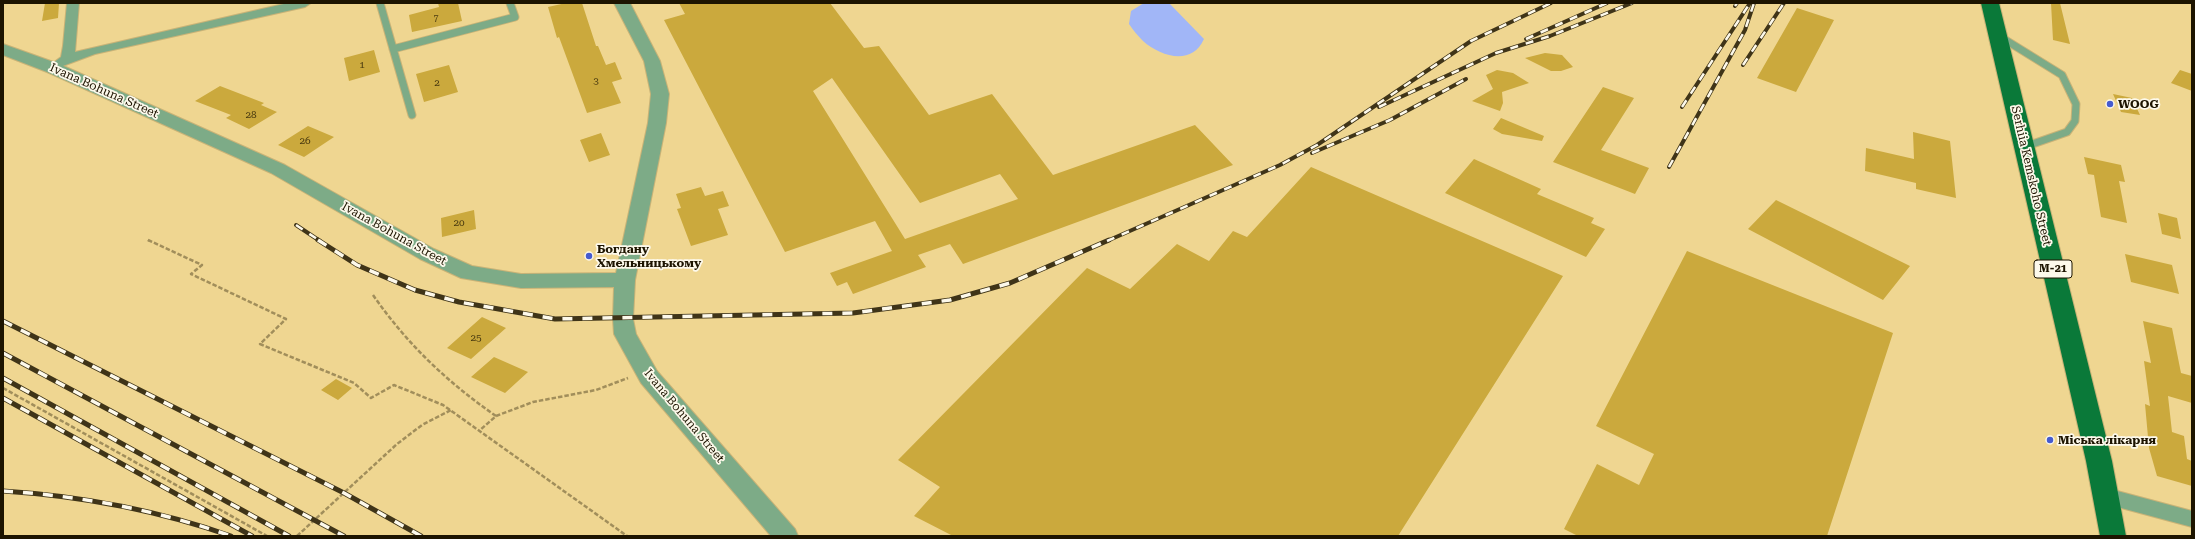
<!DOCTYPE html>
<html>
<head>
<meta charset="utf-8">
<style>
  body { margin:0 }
  #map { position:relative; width:2195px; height:539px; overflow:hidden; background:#efd691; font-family:"Roboto Serif",serif }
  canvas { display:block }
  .frame { position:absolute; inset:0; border:4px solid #1d1400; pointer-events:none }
</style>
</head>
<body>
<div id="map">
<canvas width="2195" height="539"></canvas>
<div class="frame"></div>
</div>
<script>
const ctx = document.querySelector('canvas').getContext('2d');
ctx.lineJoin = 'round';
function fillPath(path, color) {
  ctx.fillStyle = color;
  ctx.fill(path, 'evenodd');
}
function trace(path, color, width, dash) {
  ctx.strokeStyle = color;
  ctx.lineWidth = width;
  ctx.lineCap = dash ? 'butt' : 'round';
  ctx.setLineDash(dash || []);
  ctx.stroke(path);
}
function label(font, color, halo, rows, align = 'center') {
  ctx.font = font + ' "Roboto Serif",serif';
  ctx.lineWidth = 3.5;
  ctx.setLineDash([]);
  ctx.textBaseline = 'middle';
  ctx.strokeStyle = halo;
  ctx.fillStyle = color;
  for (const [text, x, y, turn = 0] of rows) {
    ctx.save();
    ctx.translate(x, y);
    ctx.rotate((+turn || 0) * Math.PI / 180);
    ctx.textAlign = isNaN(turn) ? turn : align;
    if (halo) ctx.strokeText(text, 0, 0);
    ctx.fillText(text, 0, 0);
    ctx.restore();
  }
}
fillPath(new Path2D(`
  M1144,3H1169L1204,39C1192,66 1161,57 1143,41C1138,36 1133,30 1129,24L1131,11Z`), '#a1b6f7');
fillPath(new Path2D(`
  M45,3H59L58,18L42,21Z
  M438,3H458L462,21L412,32L409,15L439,7Z
  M566,3H582L596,46H598L606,65L615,62L622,79L612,82L621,103L587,113L559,37L557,38L548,7Z
  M679,3H830L864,48L879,46L929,115L992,94L1053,175L1195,125L1233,165L963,264L950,244L918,255L926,267L853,294L847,282L837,286L830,273L892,251L875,221L785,252L664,20L685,14ZM832,78L920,203L1000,174L1018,199L905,239L813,91Z
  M2051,3H2060L2070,44L2053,40Z
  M1797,8L1834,20L1796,92L1757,78Z
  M374,50L380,72L349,81L344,58Z
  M1545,53L1562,55L1573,67L1561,71H1551L1525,58Z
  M449,65L458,92L424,102L416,74Z
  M1497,70L1513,73L1529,83L1502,92L1503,103L1500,111L1472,101L1493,89L1486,75Z
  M2180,70L2192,74V91L2171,83Z
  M220,86L264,103L261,105L277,112L249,129L226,118L231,115L195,101Z
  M1603,87L1634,98L1601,150L1649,168L1635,194L1553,162Z
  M2113,94L2132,98L2140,115L2121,112Z
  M1501,118L1544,136L1542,141L1502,134L1493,129Z
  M308,126L334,137L304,157L278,145Z
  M1913,132L1950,141L1956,198L1916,189V183L1865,171L1866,148L1914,159Z
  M601,133L610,155L589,162L580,140Z
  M2084,157L2121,165L2125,182L2119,181L2127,223L2101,217L2094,175L2088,174Z
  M1474,159L1541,189L1537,194L1594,218L1591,223L1605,229L1586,257L1445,193Z
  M1311,167L1563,276L1398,536H953L914,516L940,487L898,460L1087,268L1130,289L1177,244L1209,261L1233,231L1247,237Z
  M701,187L705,196L723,191L729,206L718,209L728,235L691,246L677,209L681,208L676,194Z
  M1776,200L1910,266L1883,300L1748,229Z
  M474,210L476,229L442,237L441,218Z
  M2158,213L2177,218L2181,239L2162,234Z
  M1687,251L1893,333L1827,536H1578L1564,529L1597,464L1639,485L1654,454L1596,426Z
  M2125,254L2172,265L2179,294L2131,282Z
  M482,317L506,328L471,359L447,348Z
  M2143,321L2172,328L2181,373L2192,376V403L2168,396L2172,432L2184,436L2187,459L2192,461V486L2157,476L2149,448L2145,404L2150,406L2144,361L2151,363Z
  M494,357L528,372L505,393L471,377Z
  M336,379L352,388L338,400L321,390Z`), '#cba93d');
const service = new Path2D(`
  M380,3L412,115
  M1999,36L2062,75L2076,104L2075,121L2067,132L2024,147
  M393,49L515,17L510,3`);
const minor = new Path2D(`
  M67,3H79L75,52L288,3H311L305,7L95,54L60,67L53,63L61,57L63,46Z
  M2106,488L2192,511V527L2099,502L2097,496L2099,490Z`);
const tertiary = new Path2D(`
  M614,3H630L660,61L669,94L666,123L635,280L633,319L636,334L657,371L795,529L798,536H771L641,383L614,334L613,319L614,287L521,288L461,278L420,259L271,173L47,72L3,55V44L59,64L285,165L434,249L472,266L521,274L616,273L648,123L651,94L644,61Z`);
const trunk = new Path2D(`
  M1981,3H1999L2112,461L2126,536H2100L2086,461Z`);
trace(service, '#c9b377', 9);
trace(minor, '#c9b377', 2);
trace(tertiary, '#c9b377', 2);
trace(trunk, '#c9b377', 2);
trace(new Path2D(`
  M148,240L149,241`), '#a18e5b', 2, [3.5, 2]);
trace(new Path2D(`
  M148,240L202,265L191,274L286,319L260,344L354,383L371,398L394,385L443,405L627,536
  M373,295C407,344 447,382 496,416L479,431
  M3,388L267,536
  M496,416L533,402L596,390L628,378
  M297,536L397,444L422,425L451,410`), '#a18e5b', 2.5, [4.5, 2]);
trace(service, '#7dab87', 7);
fillPath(minor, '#7dab87');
fillPath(tertiary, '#7dab87');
fillPath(trunk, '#0a7939');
const railFar1 = new Path2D(`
  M1735,6L1737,3
  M1526,39L1607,3
  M1743,65L1784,3
  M1379,107L1496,53L1550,36L1632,3
  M1682,107L1750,3
  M1312,153L1390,120L1466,79
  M1669,167L1745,30L1754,3
  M296,225L320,241
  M1107,241L1280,165L1317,145L1471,41L1551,3`);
const rail = new Path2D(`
  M318,240L357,265L415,290L459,302L555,319L853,313L950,300L1010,283L1109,240
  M3,321L344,493L421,536
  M3,353L344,536
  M3,378L289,536
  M3,398L252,536
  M3,491C82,496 157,510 231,536`);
trace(railFar1, '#3f3418', 4);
trace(rail, '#3f3418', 5);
trace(railFar1, '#fdf9eb', 2.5, [8]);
trace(rail, '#fdf9eb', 3.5, [10]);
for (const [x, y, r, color] of [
  [2110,104,4,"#455bcf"],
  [589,256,4,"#455bcf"],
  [2050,440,4,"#455bcf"]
]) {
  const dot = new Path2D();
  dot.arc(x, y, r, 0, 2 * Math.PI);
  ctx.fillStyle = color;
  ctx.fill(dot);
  trace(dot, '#fdf9eb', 1.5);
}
label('9px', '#48390f', null, [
  ["7",436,18]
]);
label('10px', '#48390f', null, [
  ["1",362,65],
  ["3",596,81],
  ["2",437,83],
  ["28",251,115],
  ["26",305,141],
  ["20",459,223],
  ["25",476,338]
]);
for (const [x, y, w] of [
  [2053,269,38]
]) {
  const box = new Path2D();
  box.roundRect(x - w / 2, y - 9, w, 18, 3);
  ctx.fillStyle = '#fdf9eb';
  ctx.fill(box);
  trace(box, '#1d1400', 1);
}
label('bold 11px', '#1d1400', null, [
  ["М-21",2053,269]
]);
label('12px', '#1d1400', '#fdf9eb', [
  ["Ivana Bohuna Street",104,91,24],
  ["Serhiia Kemskoho Street",2031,176,77],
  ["Ivana Bohuna Street",394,234,29],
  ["Ivana Bohuna Street",684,416,50]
]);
label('bold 12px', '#1d1400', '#fdf9eb', [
  ["WOOG",2118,104],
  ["Богдану",597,249],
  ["Хмельницькому",597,263],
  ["Міська лікарня",2058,440]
], 'left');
</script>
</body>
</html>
